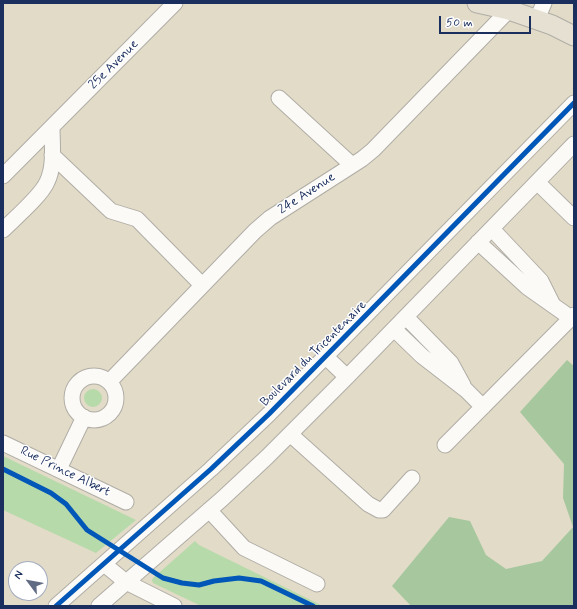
<!DOCTYPE html>
<html>
<head>
<meta charset="utf-8">
<style>
  body { margin:0 }
  #map { position:relative; width:577px; height:609px; overflow:hidden; background:#e2dbc8; font-family:Mynerve,sans-serif }
  canvas { display:block }
  .frame { position:absolute; inset:0; border:4px solid #1b2f5e; pointer-events:none }
  .north { position:absolute; left:8px; top:561px; width:40px; height:40px; box-sizing:border-box; background:#fff; border:1px solid #a4acbf; border-radius:50%; rotate:302deg; font-size:11px; font-weight:700; line-height:16px; text-align:center; color:#1b2f5e }
  .north::after { content:''; display:block; margin:auto; width:14px; height:18px; background:#616b83; clip-path:polygon(50% 0,100% 100%,50% 72%,0 100%) }
  .scale { position:absolute; left:439px; top:16px; width:92px; height:18px; box-sizing:border-box; border:2px solid #1b2f5e; border-top:0; padding-left:5px; font-size:12px; line-height:14px; white-space:nowrap; color:#1b2f5e; -webkit-text-stroke:3px #fff; paint-order:stroke }
</style>
</head>
<body>
<div id="map">
<canvas width="577" height="609"></canvas>
<div class="frame"></div>
<div class="north">N</div>
<div class="scale">50 m</div>
</div>
<script>
const ctx = document.querySelector('canvas').getContext('2d');
ctx.lineJoin = 'round';
function fillPath(path, color) {
  ctx.fillStyle = color;
  ctx.fill(path, 'evenodd');
}
function trace(path, color, width, dash) {
  ctx.strokeStyle = color;
  ctx.lineWidth = width;
  ctx.lineCap = dash ? 'butt' : 'round';
  ctx.setLineDash(dash || []);
  ctx.stroke(path);
}
function label(font, color, halo, rows, align = 'center') {
  ctx.font = font + ' Mynerve,sans-serif';
  ctx.lineWidth = 3;
  ctx.setLineDash([]);
  ctx.textBaseline = 'middle';
  ctx.strokeStyle = halo;
  ctx.fillStyle = color;
  for (const [text, x, y, turn = 0] of rows) {
    ctx.save();
    ctx.translate(x, y);
    ctx.rotate((+turn || 0) * Math.PI / 180);
    ctx.textAlign = isNaN(turn) ? turn : align;
    if (halo) ctx.strokeText(text, 0, 0);
    ctx.fillText(text, 0, 0);
    ctx.restore();
  }
}
fillPath(new Path2D(`
  M84 398a9 9 0 1 1 18 0a9 9 0 1 1-18 0Z
  M3,456L136,520L96,553L3,510Z
  M195,541L199,545L323,606H201L153,583L152,580L153,578Z`), '#b7daaa');
fillPath(new Path2D(`
  M567,360L574,366V606H411L392,586L449,517L470,521L486,555L506,569L542,561L573,527L563,498L564,464L520,412Z`), '#a7c89e');
const minor = new Path2D(`
  M537,19L544,3
  M279,98L352,165
  M52,155L111,211L137,219L202,285
  M3,176L175,3
  M537,182L574,218
  M492,229L541,281L552,303
  M3,230C14,219 41,196 47,182C55,166 52,144 52,127
  M478,242L527,287L571,318
  M406,317L451,363L463,385
  M394,329L422,356L466,390L483,407
  M326,357L347,377
  M72 398a22 22 0 1 1 44 0a22 22 0 1 1-44 0Z
  M109,382L255,231L270,218L362,159L373,150L509,10
  M290,434L368,504L379,510H383L412,478
  M3,443L126,502
  M445,445L574,315
  M59,469L84,417
  M209,510L244,548L317,584
  M104,564L126,582L174,606
  M56,606L211,469L269,414L574,103
  M99,606L222,499L267,457L347,377L574,144`);
const major = new Path2D(`
  M477,3L509,10L552,25L574,36`);
trace(minor, '#b0ada6', 17);
trace(major, '#b0ada6', 21);
trace(minor, '#fbfaf7', 15);
trace(major, '#e5e0d2', 19);
trace(new Path2D(`
  M3,469L51,493L66,504L87,530L163,578L182,583L199,585L214,581L239,578L261,581L313,606
  M56,606L211,469L269,414L574,103`), '#0057b8', 5);
label('13px', '#1b2f5e', '#fff', [
  ["25e Avenue",114,65,-45],
  ["24e Avenue",307,194,-33],
  ["Boulevard du Tricentenaire",314,354,-45],
  ["Rue Prince Albert",65,472,26]
]);
</script>
</body>
</html>
